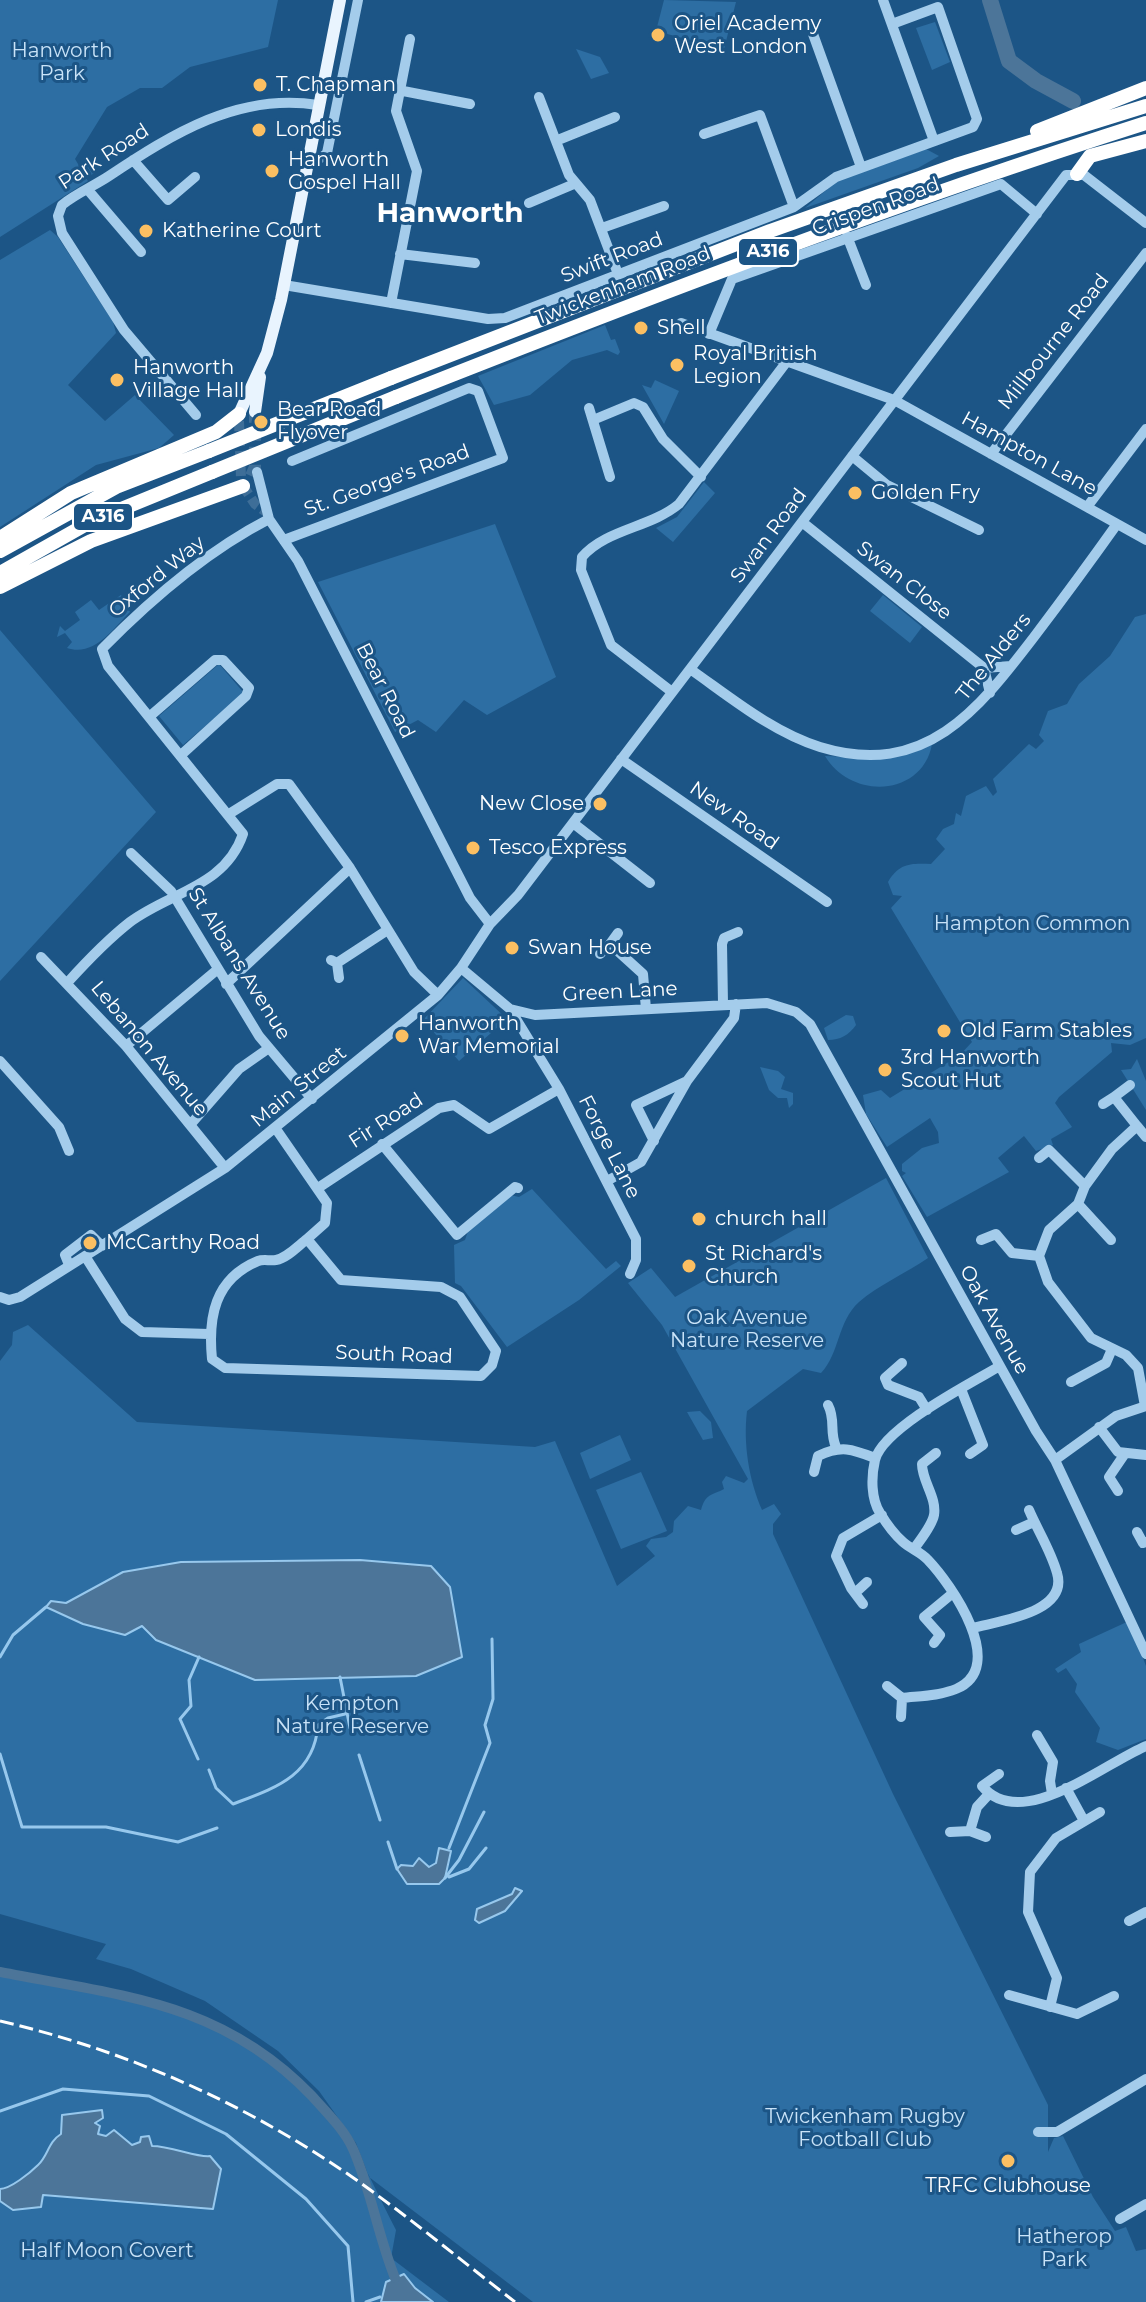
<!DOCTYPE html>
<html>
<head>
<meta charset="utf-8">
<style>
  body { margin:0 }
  canvas { display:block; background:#1c5586 }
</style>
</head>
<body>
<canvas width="1146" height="2302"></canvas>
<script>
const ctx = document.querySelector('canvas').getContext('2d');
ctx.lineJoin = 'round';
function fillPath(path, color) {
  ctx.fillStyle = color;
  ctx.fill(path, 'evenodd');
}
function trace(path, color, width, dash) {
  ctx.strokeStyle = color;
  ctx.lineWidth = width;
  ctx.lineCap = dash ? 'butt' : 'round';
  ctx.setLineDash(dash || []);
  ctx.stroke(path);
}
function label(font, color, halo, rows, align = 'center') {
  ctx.font = font + ' Montserrat,sans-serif';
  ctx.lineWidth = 6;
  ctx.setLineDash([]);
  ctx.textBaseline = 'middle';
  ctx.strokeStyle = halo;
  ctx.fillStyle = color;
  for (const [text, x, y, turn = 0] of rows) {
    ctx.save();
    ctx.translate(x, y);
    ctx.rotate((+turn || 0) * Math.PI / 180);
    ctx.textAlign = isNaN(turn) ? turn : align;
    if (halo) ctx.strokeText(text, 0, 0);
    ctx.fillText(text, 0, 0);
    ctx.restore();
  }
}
fillPath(new Path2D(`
  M0,0H278L268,47L190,67L162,88H140L107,107L75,159L81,169L92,165L96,172L86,178L88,181L0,237Z
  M664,0L736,2L724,49L656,31Z
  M935,22L950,62L932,70L916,28Z
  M576,49L600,57L609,73L591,79Z
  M926,149L939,156L918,168L805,208L837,181Z
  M50,230L58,237L113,322L116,333L68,385L105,421L135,395L174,435L159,448L96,465L0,527V260Z
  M605,325L611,340L615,339L620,352L618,355L607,350L572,360L530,395L494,405L478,376Z
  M655,380L679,391L664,424L642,385L651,388Z
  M704,482L715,493L673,542L656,528L677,517Z
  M495,524L556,677L487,715L464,700L436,732L418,720L395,732L318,582Z
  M121,595L130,612C113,629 94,657 67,648L72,642L65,633L57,637L60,626L65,631L80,620L75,612L91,600L99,610Z
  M883,595L922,627L910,643L870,611Z
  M1146,614V1038L1130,1045L1111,1043L1112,1052L1059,1097L1055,1103L1072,1127L1051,1139L1053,1145L1036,1151L1024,1136L998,1158L1009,1172L927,1217L902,1176L906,1173L902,1171V1164L922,1148L939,1143L938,1132L930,1118L887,1147L866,1114L863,1095L881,1090L890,1098L960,1055L972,1042L891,908L902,896L893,895L888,882C899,863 911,863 931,864L945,849L936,839L943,829L954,824L956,813L961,816L966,796L986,786L993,796L997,792L993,779L1029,744L1036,749L1044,741L1039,735L1048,711L1067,704L1079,684L1110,656L1135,617Z
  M0,630L156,812L0,981Z
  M219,664L244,693L183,745L159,716Z
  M932,744C923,796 852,801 825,756L884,758Z
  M463,978L507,1019L459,1061L423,1020Z
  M846,1015L853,1016L856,1025C849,1035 840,1040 828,1040L824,1028Z
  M1137,1059L1146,1081V1110L1121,1070L1131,1069Z
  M760,1067L778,1071L785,1077L781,1089L793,1093V1104L789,1108L787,1098H778L769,1090Z
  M886,1178L928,1258C908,1272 877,1286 859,1302C837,1322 840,1353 821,1373L803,1369L747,1411C743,1444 749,1480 762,1510L774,1504L781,1514L773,1524V1534L893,1794L1048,2105V2152L1054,2138L1063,2136L1093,2197L1115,2231L1126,2227L1136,2251L1146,2249V2302H533L369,2177L356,2143L319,2091L278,2051L205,2001L131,1969L96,1959L106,1944L0,1914V1361L12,1345L13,1332L28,1325L137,1422L535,1447L555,1441L617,1586L655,1556L646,1546L651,1539L666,1537L673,1532L674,1521L688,1506L701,1510C706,1493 711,1496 724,1489L722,1482L726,1476L744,1483L748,1479L662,1325L628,1283L651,1268L675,1297Z
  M532,1189L606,1269L616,1261L621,1266L579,1300L507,1347L461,1286L455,1283L454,1245L465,1240L468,1231L510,1195L519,1197Z
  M700,1411L711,1422L713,1438L703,1440L687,1412Z
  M620,1435L631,1460L590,1479L580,1453Z
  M641,1472L667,1531L621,1549L596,1490Z
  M1129,1621L1146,1666V1739L1118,1750L1096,1742L1100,1728L1075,1692L1077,1684L1066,1668L1058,1673L1055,1669L1081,1652L1079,1644Z
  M0,1972C139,2000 247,2006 340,2128C363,2158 378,2196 396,2230L391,2258L449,2302H0Z`), '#2d6ea3');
const water = new Path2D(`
  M360,1560L431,1566L450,1587L462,1657L416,1676L255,1680L156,1640L142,1626L125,1635L83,1624L46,1607L51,1601L66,1603L123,1572L181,1562Z
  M439,1848L451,1851L445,1878L439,1884H407L397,1869L401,1865L413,1866L419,1858L429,1867L436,1863Z
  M515,1888L522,1891L505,1911L479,1923L475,1920L477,1909L512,1894Z
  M102,2110L103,2118L95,2123L100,2126L98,2134L106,2136L114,2130L132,2145L140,2142L141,2137L149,2136L152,2146C171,2146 198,2158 210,2156L221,2169L213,2209L43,2195L41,2207L13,2210L0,2201V2189C10,2189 30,2173 38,2165C48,2156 48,2142 61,2134L62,2115Z
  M404,2274L415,2288L433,2302H381L386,2282Z`);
fillPath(water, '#4c7599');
trace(water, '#97c8ed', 2);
trace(new Path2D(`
  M0,1657L13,1635L46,1607
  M340,1677L350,1728
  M0,1754L22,1827H106L178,1842L217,1828
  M359,1755L380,1820
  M198,1759L180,1719L191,1706L189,1680L199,1657
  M209,1770L216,1788L233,1804C275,1788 314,1776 318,1725L328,1718L345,1714
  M388,1842L397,1869
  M449,1848L490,1743L485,1725L493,1699L492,1639
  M449,1877L469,1869L486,1848
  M445,1878L459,1860L484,1812
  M0,2111L63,2089L149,2096L226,2134L306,2199L348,2246L353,2302
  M366,2302L380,2297`), '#97c8ed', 3);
trace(new Path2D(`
  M0,1972C121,1996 221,2001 312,2096C326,2112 344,2129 353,2149C371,2190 378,2236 395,2278`), '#4c7599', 10);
trace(new Path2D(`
  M990,0L1009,61L1036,81L1073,101`), '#4c7599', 16);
trace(new Path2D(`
  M239,421L241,478
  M243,486L255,504L266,512`), '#3e6e98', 10, [10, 5]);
trace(new Path2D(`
  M251,476L255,467V412`), '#3e6e98', 12, [12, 6]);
trace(new Path2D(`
  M883,0L934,141
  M813,34L861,167
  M398,90L470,104
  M539,97L569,175L590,200L618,274
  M704,134L760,115L794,207
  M558,140L615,117
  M308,157L321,158L327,153L358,0
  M133,160L168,200L195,177
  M88,190L141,252
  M529,203L574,184
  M602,228L664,206
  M847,236L866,285
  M400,254L475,263
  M284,285L488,319L505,318L794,207L836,177L973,127L977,119L938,7L892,24
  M391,303L417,171L396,111L410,39
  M681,323L894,400L1146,540
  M709,334L732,279L1001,184L1037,214
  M589,408L610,477
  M196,415L124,330L62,233L58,216L62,205C75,194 94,186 109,176C172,134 239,92 318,105
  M593,420L634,403L643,407L663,439L701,477
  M991,454L1146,253
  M852,456L887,485L979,530
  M257,472L269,519L298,561L470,898L490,924
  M1087,507L1146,429
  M802,522L984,668L1011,666
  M284,540L503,458L478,391L469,388L292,461
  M984,668L990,693
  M690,669C730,697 772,732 820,747C925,779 978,710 1034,637C1062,600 1090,562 1117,524
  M672,692L611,645L581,570L582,557C606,529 650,528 679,504L788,360
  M149,717L215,660H223L249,688L246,696L181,755
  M621,759L827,902
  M229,814L277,784H289L350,868
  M573,823L650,883
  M131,853L171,891L259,1036L312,1099
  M618,933L610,944L643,974L646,1009
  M600,954L610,944
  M41,957L126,1046L225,1168
  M331,960L337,963L339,978
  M337,963L386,931
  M461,968L510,1009L535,1015L767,1003L796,1012L810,1024L1036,1431L1055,1460L1146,1654
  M68,982C87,961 107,940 130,922C170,892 225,887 243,834L108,666L102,649C150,600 207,551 269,519
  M226,984L350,868L414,972L438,995
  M723,1004L722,944L724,938L738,932
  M510,1009L559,1089L636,1239V1260L630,1274
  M126,1046L218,969
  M0,1061L59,1127L69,1151
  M1114,1097L1130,1085
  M1103,1104L1114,1097L1137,1126
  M190,1125L239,1069L269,1048
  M276,1129L327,1203L325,1223L307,1239
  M654,1141L636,1105L687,1081
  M382,1144L457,1235L515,1187L518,1188
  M1039,1158L1049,1150L1085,1186
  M607,1181L641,1162L687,1081L734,1018L736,1004
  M318,1188L439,1108L454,1105L489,1129L559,1089
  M1078,1204L1111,1240
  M307,1239L341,1280L441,1287L460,1297L496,1351L492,1365L481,1376L225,1368L212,1359C208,1318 214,1279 258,1261C263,1259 270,1261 276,1260C287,1258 298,1246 307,1239Z
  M981,1240L996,1234L1012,1253L1039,1256
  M85,1256L125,1319L142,1332L209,1334
  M69,1265L65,1255L91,1235L102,1246
  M0,1297L9,1300L20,1297L225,1168L438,995L461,968L490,924L518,895L1066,175H1084L1146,223
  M902,1363L885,1378L888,1385L919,1397L927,1410
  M1071,1382L1106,1363L1112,1349
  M961,1389L983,1445L970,1454
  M828,1405C836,1420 829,1432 836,1447
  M1145,1406L1138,1368L1126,1355L1091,1338L1048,1282L1039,1256L1049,1230L1078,1204L1085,1186L1112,1149L1137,1126L1146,1137
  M1099,1427L1118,1452L1146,1455
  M1055,1460L1116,1416L1146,1406
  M814,1472L818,1456C841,1445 852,1449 875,1458
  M1118,1491L1109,1477L1124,1455
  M1016,1530L1034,1522
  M1137,1532L1143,1543L1146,1542
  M914,1549C920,1540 932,1526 934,1515C937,1498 922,1481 922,1464L936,1453
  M855,1593L867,1582
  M863,1604L851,1588L836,1556L843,1538L882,1515
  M973,1628C998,1621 1069,1613 1057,1573C1051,1551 1038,1531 1029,1510
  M934,1643L940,1635L924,1617L953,1593
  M887,1686L902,1698
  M901,1717L902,1698C919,1696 939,1696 956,1689C1009,1667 951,1584 928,1560C921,1552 911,1549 903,1542C895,1535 886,1523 880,1513C871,1499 871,1477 875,1460C883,1428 971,1383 1000,1366
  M1037,1735L1053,1762L1050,1781L1052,1794
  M999,1774L982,1786C1021,1833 1103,1764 1146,1746
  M1066,1788L1083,1819
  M970,1831L986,1837
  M950,1832L970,1831L977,1807L989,1794
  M1129,1921L1146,1912
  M1009,1995L1077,2014L1114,1996
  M1050,2007L1057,1978L1028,1912L1030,1872L1056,1838L1100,1812
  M1038,2132H1057L1146,2079
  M1120,2219L1146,2204`), '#a4cceb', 10);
trace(new Path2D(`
  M255,412L260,377
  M239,414L267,353L281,300L340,0`), '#e9f4fe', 12);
trace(new Path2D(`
  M1037,131L1146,88
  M1077,174L1090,156L1146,141
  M391,378L770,231L956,165L1146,106
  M396,397C644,299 892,204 1146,123
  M0,538L71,493L216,432L239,414
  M0,551L116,487L209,451
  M0,573L92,521L212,472
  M0,587L91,541L243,486`), '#fff', 14);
trace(new Path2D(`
  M0,2021C128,2051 247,2104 355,2179C410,2218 462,2261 515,2302`), '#fff', 3, [14, 6]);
trace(new Path2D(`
  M209,451L391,378
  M212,472L396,397`), '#fff', 14);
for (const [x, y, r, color] of [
  [658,35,8,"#fbbf62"],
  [260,85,8,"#fbbf62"],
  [259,130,8,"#fbbf62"],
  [272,171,8,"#fbbf62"],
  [146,231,8,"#fbbf62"],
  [641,328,8,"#fbbf62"],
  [677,365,8,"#fbbf62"],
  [117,380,8,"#fbbf62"],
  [261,422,8,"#fbbf62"],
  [855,493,8,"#fbbf62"],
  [600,804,8,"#fbbf62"],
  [473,848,8,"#fbbf62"],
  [512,948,8,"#fbbf62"],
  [944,1031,8,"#fbbf62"],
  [402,1036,8,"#fbbf62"],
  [885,1070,8,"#fbbf62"],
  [699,1219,8,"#fbbf62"],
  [90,1243,8,"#fbbf62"],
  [689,1266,8,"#fbbf62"],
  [1008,2161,8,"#fbbf62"]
]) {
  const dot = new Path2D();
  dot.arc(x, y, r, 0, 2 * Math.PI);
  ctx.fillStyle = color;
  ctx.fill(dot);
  trace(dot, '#1c5586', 3);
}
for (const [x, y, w] of [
  [768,252,60],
  [103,517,60]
]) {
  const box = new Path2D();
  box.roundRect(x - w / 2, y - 14, w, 28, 6);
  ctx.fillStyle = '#1c5586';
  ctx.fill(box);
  trace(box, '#fff', 2);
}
label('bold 18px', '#fff', null, [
  ["A316",768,252],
  ["A316",103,517]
]);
label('20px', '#fff', '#1c5586', [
  ["Oriel Academy",674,24],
  ["West London",674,47],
  ["T. Chapman",276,85],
  ["Londis",275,130],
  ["Hanworth",288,160],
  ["Gospel Hall",288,183],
  ["Katherine Court",162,231],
  ["Shell",657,328],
  ["Royal British",693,354],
  ["Legion",693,377],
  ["Hanworth",133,368],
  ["Village Hall",133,391],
  ["Bear Road",277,410],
  ["Flyover",277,433],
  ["Golden Fry",871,493],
  ["New Close",584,804,"right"],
  ["Tesco Express",489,848],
  ["Swan House",528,948],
  ["Hanworth",418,1024],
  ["War Memorial",418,1047],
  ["Old Farm Stables",960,1031],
  ["3rd Hanworth",901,1058],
  ["Scout Hut",901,1081],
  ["church hall",715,1219],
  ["McCarthy Road",106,1243],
  ["St Richard's",705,1254],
  ["Church",705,1277],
  ["TRFC Clubhouse",1008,2186,"center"]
], 'left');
label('20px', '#c9e3f8', '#1c5586', [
  ["Hanworth",62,51],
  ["Park",62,74],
  ["Hampton Common",1032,924],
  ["Oak Avenue",747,1318],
  ["Nature Reserve",747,1341],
  ["Kempton",352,1704],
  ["Nature Reserve",352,1727],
  ["Twickenham Rugby",865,2117],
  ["Football Club",865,2140],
  ["Hatherop",1064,2237],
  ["Park",1064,2260],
  ["Half Moon Covert",107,2251]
]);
label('20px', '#fff', '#1c5586', [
  ["Park Road",104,157,-33],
  ["Crispen Road",876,207,-20],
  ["Swift Road",612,258,-21],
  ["Twickenham Road",623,286,-21],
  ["Millbourne Road",1054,342,-52],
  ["Hampton Lane",1029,454,29],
  ["St. George's Road",387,481,-20],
  ["Swan Road",769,536,-53],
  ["Oxford Way",157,577,-39],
  ["Swan Close",904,581,38],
  ["The Alders",994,657,-51],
  ["Bear Road",385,691,63],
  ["New Road",734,816,35],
  ["St Albans Avenue",239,964,58],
  ["Green Lane",620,992,-3],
  ["Lebanon Avenue",149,1049,50],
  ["Main Street",299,1087,-39],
  ["Fir Road",386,1121,-33],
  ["Forge Lane",609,1147,63],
  ["Oak Avenue",994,1320,61],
  ["South Road",394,1355,2]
]);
label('bold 28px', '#fff', '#1c5586', [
  ["Hanworth",450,214]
]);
</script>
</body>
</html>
